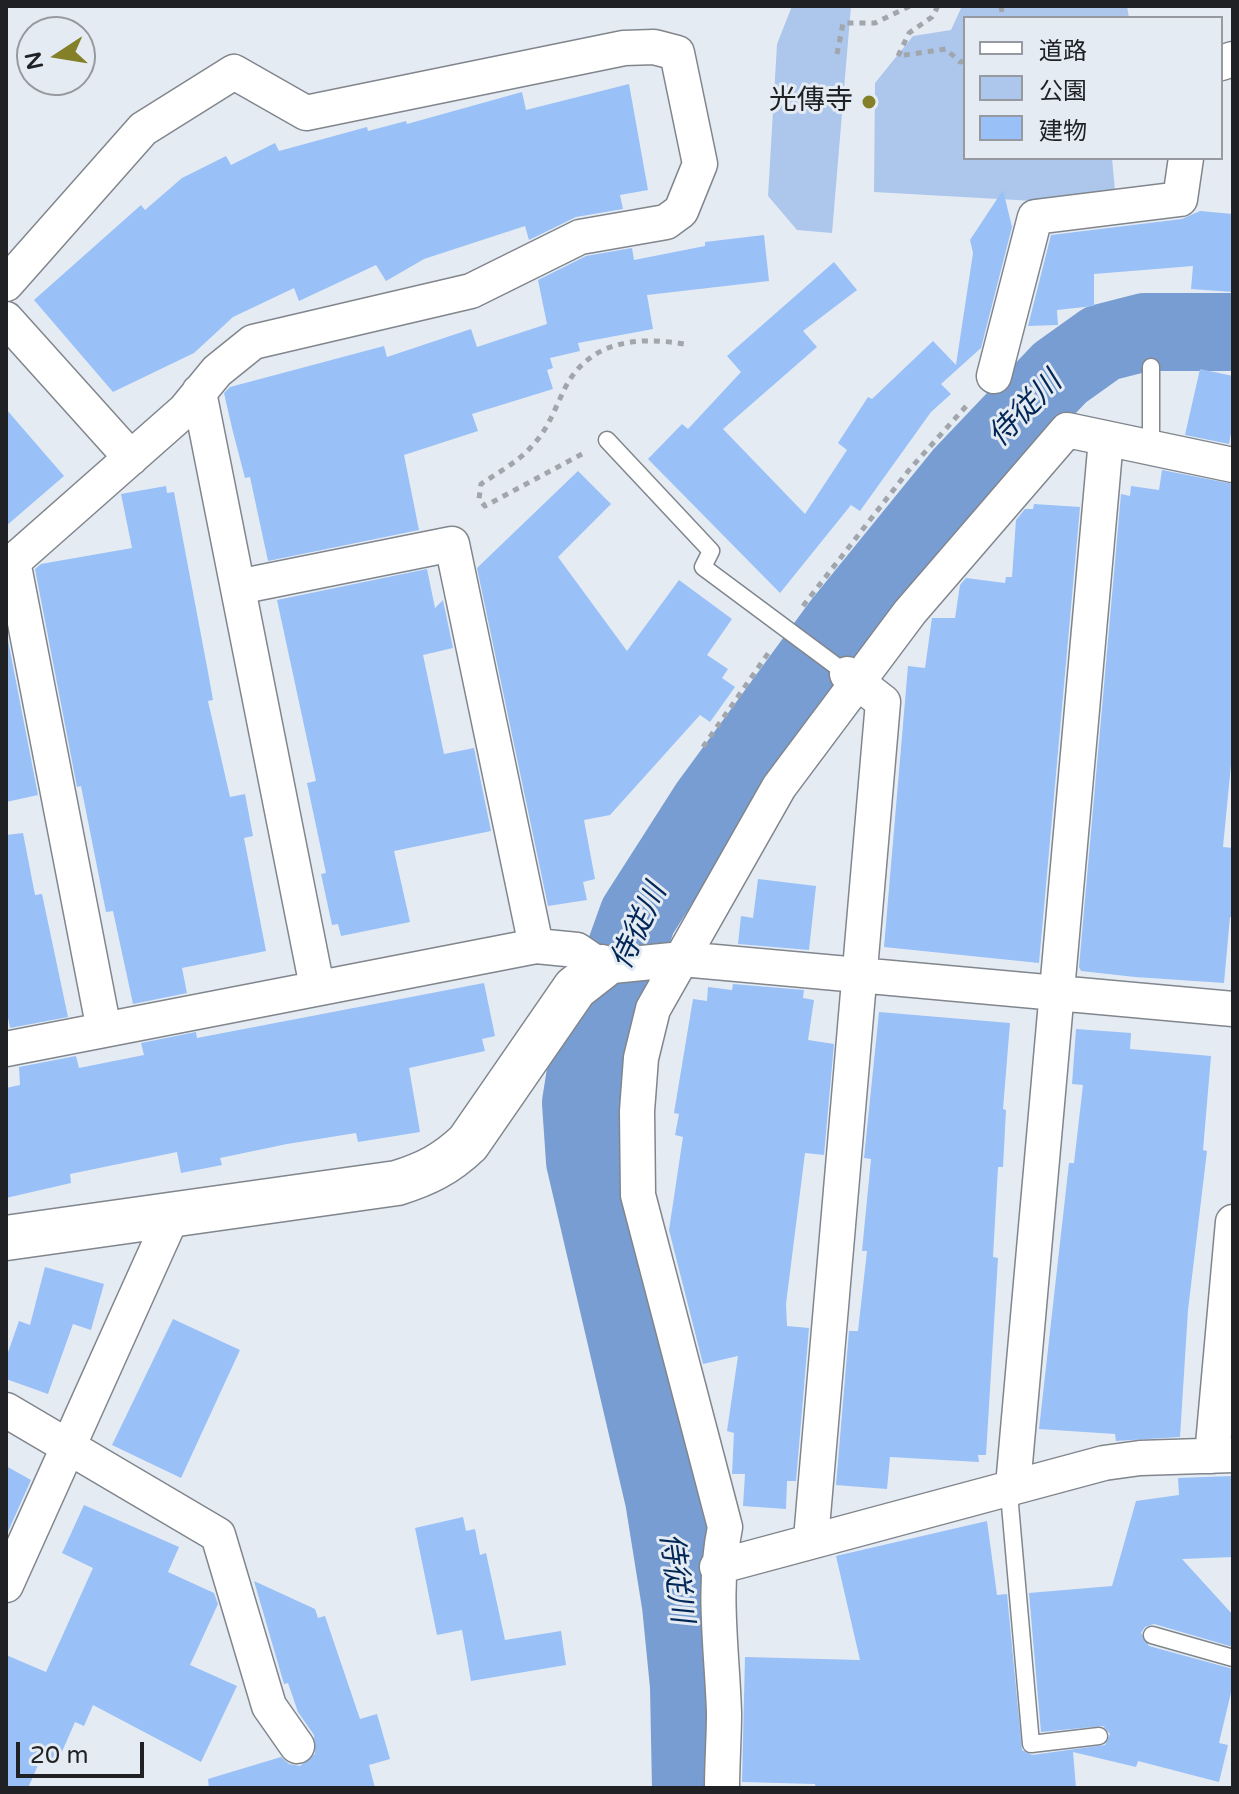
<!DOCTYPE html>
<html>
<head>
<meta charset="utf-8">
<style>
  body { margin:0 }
  #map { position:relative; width:1239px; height:1794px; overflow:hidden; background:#e5ebf3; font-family:"Varela Round","Noto Sans JP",sans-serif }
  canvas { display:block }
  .frame { position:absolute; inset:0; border:8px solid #1f2124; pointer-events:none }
  .legend { position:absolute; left:963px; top:16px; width:260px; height:144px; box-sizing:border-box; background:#e5ebf3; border:2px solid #969aa0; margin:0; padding:10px 14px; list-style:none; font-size:24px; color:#1f2124 }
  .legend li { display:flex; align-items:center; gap:16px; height:40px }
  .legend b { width:40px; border:2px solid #969aa0 }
  .north { position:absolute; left:16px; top:16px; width:80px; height:80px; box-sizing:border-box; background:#e5ebf3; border:2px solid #969aa0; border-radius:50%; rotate:258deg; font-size:22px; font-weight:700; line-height:32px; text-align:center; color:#1f2124 }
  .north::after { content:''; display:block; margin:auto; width:28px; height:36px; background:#838028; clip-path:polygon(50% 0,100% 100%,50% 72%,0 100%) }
  .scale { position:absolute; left:16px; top:1742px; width:128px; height:36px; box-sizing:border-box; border:4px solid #1f2124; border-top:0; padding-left:10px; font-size:24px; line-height:28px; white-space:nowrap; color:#1f2124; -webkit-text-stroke:6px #e5ebf3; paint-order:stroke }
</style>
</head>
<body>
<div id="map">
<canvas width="1239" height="1794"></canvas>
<div class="frame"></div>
<ul class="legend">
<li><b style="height:10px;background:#fff"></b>道路</li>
<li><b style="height:22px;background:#adc7ec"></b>公園</li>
<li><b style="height:22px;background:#99c0f7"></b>建物</li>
</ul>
<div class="north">N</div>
<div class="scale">20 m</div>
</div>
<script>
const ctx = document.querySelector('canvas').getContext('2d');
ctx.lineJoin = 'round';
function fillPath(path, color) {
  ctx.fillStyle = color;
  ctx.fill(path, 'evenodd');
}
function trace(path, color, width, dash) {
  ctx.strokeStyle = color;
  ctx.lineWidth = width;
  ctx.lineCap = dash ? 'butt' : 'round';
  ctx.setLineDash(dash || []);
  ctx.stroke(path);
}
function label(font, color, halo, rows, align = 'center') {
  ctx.font = font + ' "Varela Round","Noto Sans JP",sans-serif';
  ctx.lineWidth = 6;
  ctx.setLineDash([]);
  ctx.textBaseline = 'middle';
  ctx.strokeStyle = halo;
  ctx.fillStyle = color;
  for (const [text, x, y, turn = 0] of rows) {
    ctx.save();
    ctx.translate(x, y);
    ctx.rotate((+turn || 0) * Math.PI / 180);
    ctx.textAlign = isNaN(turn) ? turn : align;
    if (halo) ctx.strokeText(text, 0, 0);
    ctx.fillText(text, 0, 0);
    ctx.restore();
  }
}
fillPath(new Path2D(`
  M792,6H851L832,233L797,230L768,196L777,44Z
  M962,6H1127L1129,18H965V158H1112L1115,191L1034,201L874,192L875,83L913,36L951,30Z`), '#adc7ec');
trace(new Path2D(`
  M691,1788L689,1686L681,1605L664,1499L585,1161L581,1103L589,1052L638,916L709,805L841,625L962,476L1060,373L1102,343L1145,332H1233`), '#789dd2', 78);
fillPath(new Path2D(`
  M629,84L648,190L620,195L623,209L576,217L529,240L525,226L424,259L386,281L376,265L299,301L294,288L233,317L194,353L113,392L34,300L141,205L145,210L182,178L226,156L231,165L275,143L279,151L367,127L368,131L406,121L407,124L522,92L526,110Z
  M1003,190L1012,227L981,348L941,384L951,394L931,412L860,511L851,505L780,593L648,459L682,424L688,429L741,372L727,356L834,262L857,290L803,331L817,347L723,429L805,514L847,450L838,443L868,397L872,399L933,341L956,365L973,253L970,240Z
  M1200,211L1233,214V292L1191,289L1193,266L1094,274V306L1057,310L1058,325L1028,326L1051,235L1182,219Z
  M764,235L769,281L647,295L653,329L578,343L580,351L550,358L553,368L547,370L553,389L472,414L478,431L404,455L419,530L268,561L250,477L245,478L232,428L224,393L230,387L384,346L387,357L471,329L477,347L547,324L538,280L586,256L632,248L634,260L705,246V242Z
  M1200,369L1233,376V423L1229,444L1185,435Z
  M6,409L64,476L6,526Z
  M1162,470L1233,484V744L1223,847L1233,848V917H1230L1224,983L1135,977L1081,971L1079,967L1121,494L1130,496L1131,486L1159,490Z
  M578,471L611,504L558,557L627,651L679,580L732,619L707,655L728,669L722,678L735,687L710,722L700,715L610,815L584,820L595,879L583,882L587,900L548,906L477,568Z
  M166,486L167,493L174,492L208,672L213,700L208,701L230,797L245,794L253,836L244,838L266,951L182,968L187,993L133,1004L113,911L106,912L81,786L77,787L35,569L41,564L132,548L121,494Z
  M1034,504L1080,507L1039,963L884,947L908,666L925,668L932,618H955L960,585L966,578L1005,583L1006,577H1012L1016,520L1025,509H1033Z
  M427,569L435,608L443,600L453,648L423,655L444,754L474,748L491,831L394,851L410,922L341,936L338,924L332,925L321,874L326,873L307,783L316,781L277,600Z
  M6,630L38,795L6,802Z
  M23,833L35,895L42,894L68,1017L10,1028L6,1007V835Z
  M758,879L816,886L809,950L738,944L741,916L753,918Z
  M484,983L495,1036L482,1039L485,1051L409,1068L420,1132L358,1142L356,1133L287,1144L220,1158L222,1165L181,1173L177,1152L70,1174L71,1183L6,1198V1088L20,1085L19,1067L76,1056L79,1068L144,1055L141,1043L196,1032L197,1038Z
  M733,984L804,990L803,998L814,1000L808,1040L834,1044L824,1155L805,1153L786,1304L787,1326L809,1328L796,1481H787L786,1509L743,1506L745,1474H732L734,1433L727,1431L738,1356L703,1364L669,1230L683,1137L675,1135L679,1114L674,1113L693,999L707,1001L708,987L732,990Z
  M879,1012L1010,1023L1003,1109L1006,1110L1003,1167H998L993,1257L998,1258L986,1455H978L979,1462L890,1457L887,1489L836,1485L849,1331H858L867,1251H862L871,1159L864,1158Z
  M1076,1029L1131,1033L1130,1049L1211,1056L1203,1150L1207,1151L1188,1310L1180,1437L1116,1441L1115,1434L1039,1429L1069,1163H1074L1083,1085L1072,1084Z
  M45,1267L104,1284L91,1330L73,1324L48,1394L6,1379V1358L19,1321L30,1325Z
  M173,1319L240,1350L181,1478L112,1445Z
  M6,1466L31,1480L6,1536Z
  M1233,1476V1557L1182,1559L1233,1615V1647L1154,1624L1145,1627L1141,1633L1149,1646L1233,1669V1684L1219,1743L1228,1745L1219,1782L1138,1761L1136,1767L1073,1752L1076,1788H816L815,1784L742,1782L745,1657L860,1660L836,1556L987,1521L997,1595L1007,1594L1022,1750L1032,1755L1105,1745L1110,1734L1103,1726L1041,1732L1029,1593L1112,1586L1136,1501L1179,1495L1178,1478Z
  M84,1505L179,1547L168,1572L214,1593L218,1604L190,1665L237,1686L201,1762L93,1705L84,1726L75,1722L57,1763L42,1756L28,1788H6V1655L46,1672L93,1568L62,1553Z
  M463,1517L466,1531L475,1529L480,1555L486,1553L505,1640L561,1631L566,1665L471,1681L462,1630L437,1635L415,1528Z
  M254,1581L315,1609L318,1618L325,1616L360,1719L377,1714L390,1759L369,1765L375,1788H209L208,1779L281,1757L289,1764L300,1766L315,1754L314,1735L298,1712L288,1683L284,1684Z`), '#99c0f7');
const lane = new Path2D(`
  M1151,367V448
  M607,440L711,551L703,567L847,674
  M1013,1486L1010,1505L1031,1744L1099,1736
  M1152,1635L1233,1658`);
const street = new Path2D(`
  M1221,63L1233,59
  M6,284L143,129L234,72L306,113L624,48L654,47L677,53L700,164L681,211L666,222L580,237L471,291L253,342L217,371L185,410L6,568
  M6,319L131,458
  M994,376L1035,217L1180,199L1186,158
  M199,392L317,987
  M13,561L104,1030
  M238,587L452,544L536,946
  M6,1049L536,946L577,950L602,967L682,959L1233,1009
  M6,1410L218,1535L269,1706L297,1746
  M1212,1456L1233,1222
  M1013,1486L1106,439
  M811,1539L883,702L847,674
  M717,1567L1104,1463L1140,1458L1233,1455
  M6,1585L173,1214
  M722,1788C722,1763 724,1738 724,1713C722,1649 712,1590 725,1527L638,1195L637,1111L641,1058L653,1009L779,787L910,612L1067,430L1233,465`);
const secondary = new Path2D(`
  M6,1238L397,1183C426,1174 446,1164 468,1143L575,988L602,967`);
trace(lane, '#81868d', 19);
trace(street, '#81868d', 37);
trace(secondary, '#81868d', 47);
trace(new Path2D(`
  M938,6L932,17L909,33L898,56L946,49L960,62L965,61
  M1001,6L1003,18
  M837,54L843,23H875L910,6
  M582,454L485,506L479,499L481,484C497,473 518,462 531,447C548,430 555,408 565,388C589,341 637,336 684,344
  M803,606L909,470L969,403
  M703,747L769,652`), '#a1a5ac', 5, [6, 6]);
trace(lane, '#fff', 16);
trace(street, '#fff', 34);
trace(secondary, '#fff', 44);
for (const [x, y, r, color] of [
  [869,102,8,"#838028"]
]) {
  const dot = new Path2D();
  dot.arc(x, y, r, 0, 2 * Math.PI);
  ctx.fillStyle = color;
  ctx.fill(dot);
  trace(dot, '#e5ebf3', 3);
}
label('28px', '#1f2124', '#e5ebf3', [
  ["光傳寺",853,102]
], 'right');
label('italic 30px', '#022756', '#e5ebf3', [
  ["侍従川",1026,410,-46],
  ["侍従川",640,927,-65],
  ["侍従川",675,1578,82]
]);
</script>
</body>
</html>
